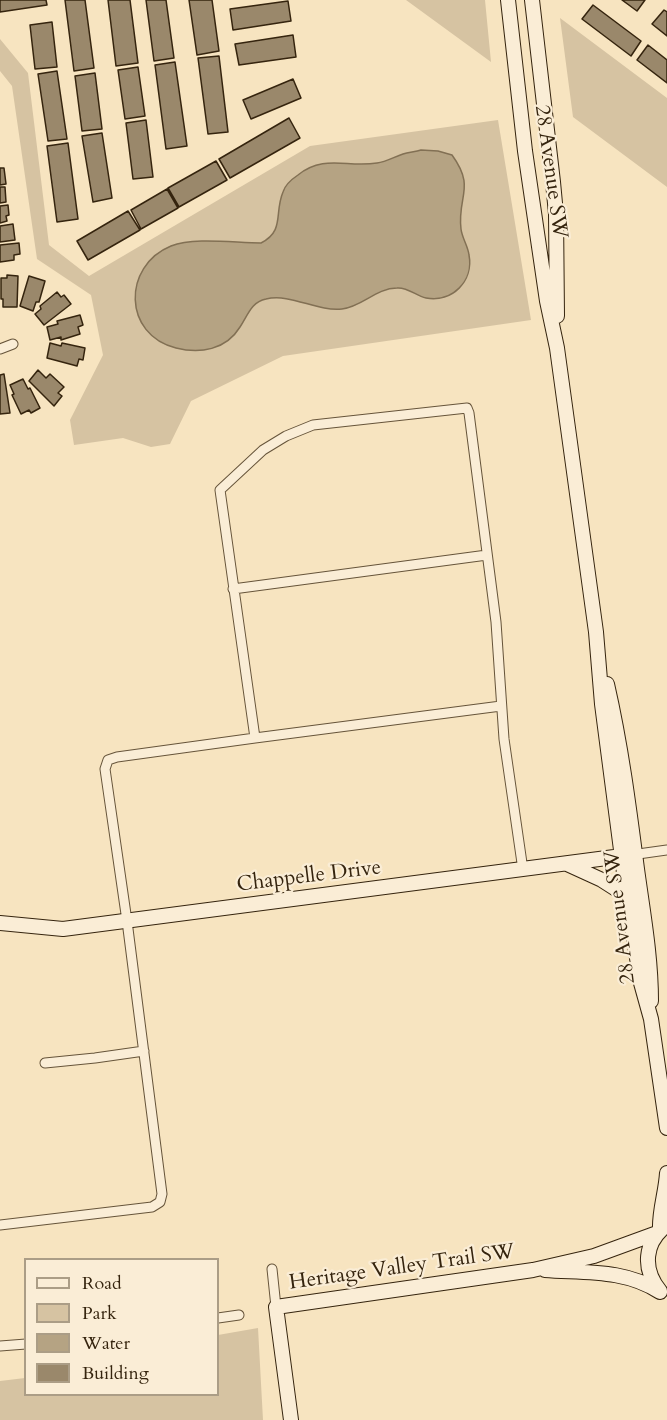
<!DOCTYPE html>
<html>
<head>
<meta charset="utf-8">
<style>
  body { margin:0 }
  #map { position:relative; width:667px; height:1420px; overflow:hidden; background:#f7e4c0; font-family:Cardo,serif }
  canvas { display:block }
  .legend { position:absolute; left:24px; top:1258px; width:195px; height:138px; box-sizing:border-box; background:#faedd6; border:2px solid #ab9d86; margin:0; padding:8px 10px; list-style:none; font-size:18px; color:#35240e }
  .legend li { display:flex; align-items:center; gap:12px; height:30px }
  .legend b { width:30px; border:2px solid #ab9d86 }
</style>
</head>
<body>
<div id="map">
<canvas width="667" height="1420"></canvas>
<ul class="legend">
<li><b style="height:8px;background:#faedd6"></b>Road</li>
<li><b style="height:16px;background:#d6c3a2"></b>Park</li>
<li><b style="height:16px;background:#b5a383"></b>Water</li>
<li><b style="height:16px;background:#9a886b"></b>Building</li>
</ul>
</div>
<script>
const ctx = document.querySelector('canvas').getContext('2d');
ctx.lineJoin = 'round';
function fillPath(path, color) {
  ctx.fillStyle = color;
  ctx.fill(path, 'evenodd');
}
function trace(path, color, width, dash) {
  ctx.strokeStyle = color;
  ctx.lineWidth = width;
  ctx.lineCap = dash ? 'butt' : 'round';
  ctx.setLineDash(dash || []);
  ctx.stroke(path);
}
function label(font, color, halo, rows, align = 'center') {
  ctx.font = font + ' Cardo,serif';
  ctx.lineWidth = 4.5;
  ctx.setLineDash([]);
  ctx.textBaseline = 'middle';
  ctx.strokeStyle = halo;
  ctx.fillStyle = color;
  for (const [text, x, y, turn = 0] of rows) {
    ctx.save();
    ctx.translate(x, y);
    ctx.rotate((+turn || 0) * Math.PI / 180);
    ctx.textAlign = isNaN(turn) ? turn : align;
    if (halo) ctx.strokeText(text, 0, 0);
    ctx.fillText(text, 0, 0);
    ctx.restore();
  }
}
fillPath(new Path2D(`
  M406,0H485L491,62Z
  M560,18L667,98V187L573,117Z
  M0,39L28,73L49,245L89,276L310,146L498,120L531,320L283,356L191,401L170,444L151,447L123,438L74,445L70,420L103,355L91,295L37,259L12,86L0,71Z
  M258,1328L263,1420H0V1381L25,1378L26,1394H218V1335Z`), '#d6c3a2');
const water = new Path2D(`
  M421,150L438,151L452,155C476,188 457,196 461,229C462,238 468,246 469,255C474,281 452,303 426,298C416,296 408,287 397,288C376,288 362,307 342,309C317,312 291,293 266,299C251,302 248,315 240,327C226,350 200,354 176,348C123,335 122,266 171,246C194,237 235,243 261,243C285,231 274,213 283,192C285,185 292,179 298,175C324,154 347,168 377,163C386,162 394,157 403,154C409,152 415,152 421,150Z`);
fillPath(water, '#b5a383');
trace(water, '#827054', 1.5);
const building = new Path2D(`
  M0,0H46L47,5L0,12Z
  M65,0H85L94,68L74,71Z
  M108,0H130L138,63L116,66Z
  M146,0H166L174,58L154,61Z
  M189,0H212L219,51L197,55Z
  M622,0H645L637,11Z
  M288,1L291,21L233,30L230,9Z
  M593,5L641,41L631,56L582,19Z
  M664,10L667,12V36L652,24Z
  M52,22L57,67L35,69L30,25Z
  M293,35L296,57L239,65L235,44Z
  M648,45L667,60V83L637,60Z
  M219,56L228,132L208,134L198,58Z
  M175,62L187,146L166,149L155,65Z
  M138,67L145,116L125,119L118,70Z
  M57,71L67,139L48,141L38,74Z
  M95,73L102,129L82,131L75,76Z
  M293,79L301,98L251,119L243,100Z
  M289,118L300,138L230,178L219,159Z
  M146,120L153,177L133,179L126,123Z
  M102,133L112,198L93,202L82,136Z
  M68,143L78,219L57,222L47,146Z
  M216,161L227,180L179,207L168,188Z
  M0,168H4L6,184L0,185Z
  M0,187H5L6,202L0,203Z
  M167,189L178,208L141,229L131,210Z
  M8,205L9,215L6,216L7,221L0,223V206Z
  M128,211L140,230L88,260L77,241Z
  M13,224L15,240L0,242V226Z
  M19,243L20,254L14,255V260L0,262V245Z
  M7,275L18,276L17,307H3V299H1V278H7Z
  M29,276L45,281L39,302H36L33,311L20,306Z
  M57,292L61,297L64,295L71,304L44,325L35,314L41,309L40,306Z
  M80,315L83,325L78,327L80,334L61,340V337L50,340L47,327L58,324L57,321Z
  M50,343L61,346L62,343L85,348L83,360L79,359L77,366L47,358Z
  M38,370L46,378L50,374L64,387L58,393L62,396L54,406L29,381Z
  M4,374L10,413L0,414V375Z
  M23,379L28,389L30,388L40,408L31,413L29,410L21,414L12,395L14,394L10,385Z`);
fillPath(building, '#9a886b');
trace(building, '#35240e', 1.5);
const street = new Path2D(`
  M0,349L13,344
  M233,589L487,555
  M501,706L255,738L220,490L263,450L286,436L313,425L467,408L469,413L496,622L504,739L523,870
  M631,855L667,850
  M45,1063L95,1058L144,1051
  M0,1225L152,1207L160,1202L162,1194L127,921L105,769L108,760L117,757L255,738
  M272,1269L276,1307
  M218,1318L239,1315
  M0,1346L26,1344`);
const secondary = new Path2D(`
  M508,0L525,151L547,301L557,348L596,632L602,704L627,896L641,983L651,1019L667,1128
  M532,0L553,182L556,214L557,316
  M607,684C621,745 629,807 637,869C643,913 651,956 651,1001
  M567,864L602,880L627,896
  M0,923L63,929L622,856
  M660,1230C659,1211 666,1192 667,1173
  M545,1270C584,1273 625,1269 660,1292
  M660,1291C642,1269 644,1242 667,1225
  M291,1420L276,1307L533,1270L594,1256L657,1233`);
trace(street, '#66543a', 11);
trace(secondary, '#35240e', 16);
trace(street, '#faedd6', 9);
trace(secondary, '#faedd6', 14);
label('21px', '#35240e', '#faedd6', [
  ["28 Avenue SW",550,172,82],
  ["Chappelle Drive",309,877,-7],
  ["28 Avenue SW",621,917,-97],
  ["Heritage Valley Trail SW",402,1268,-8]
]);
</script>
</body>
</html>
